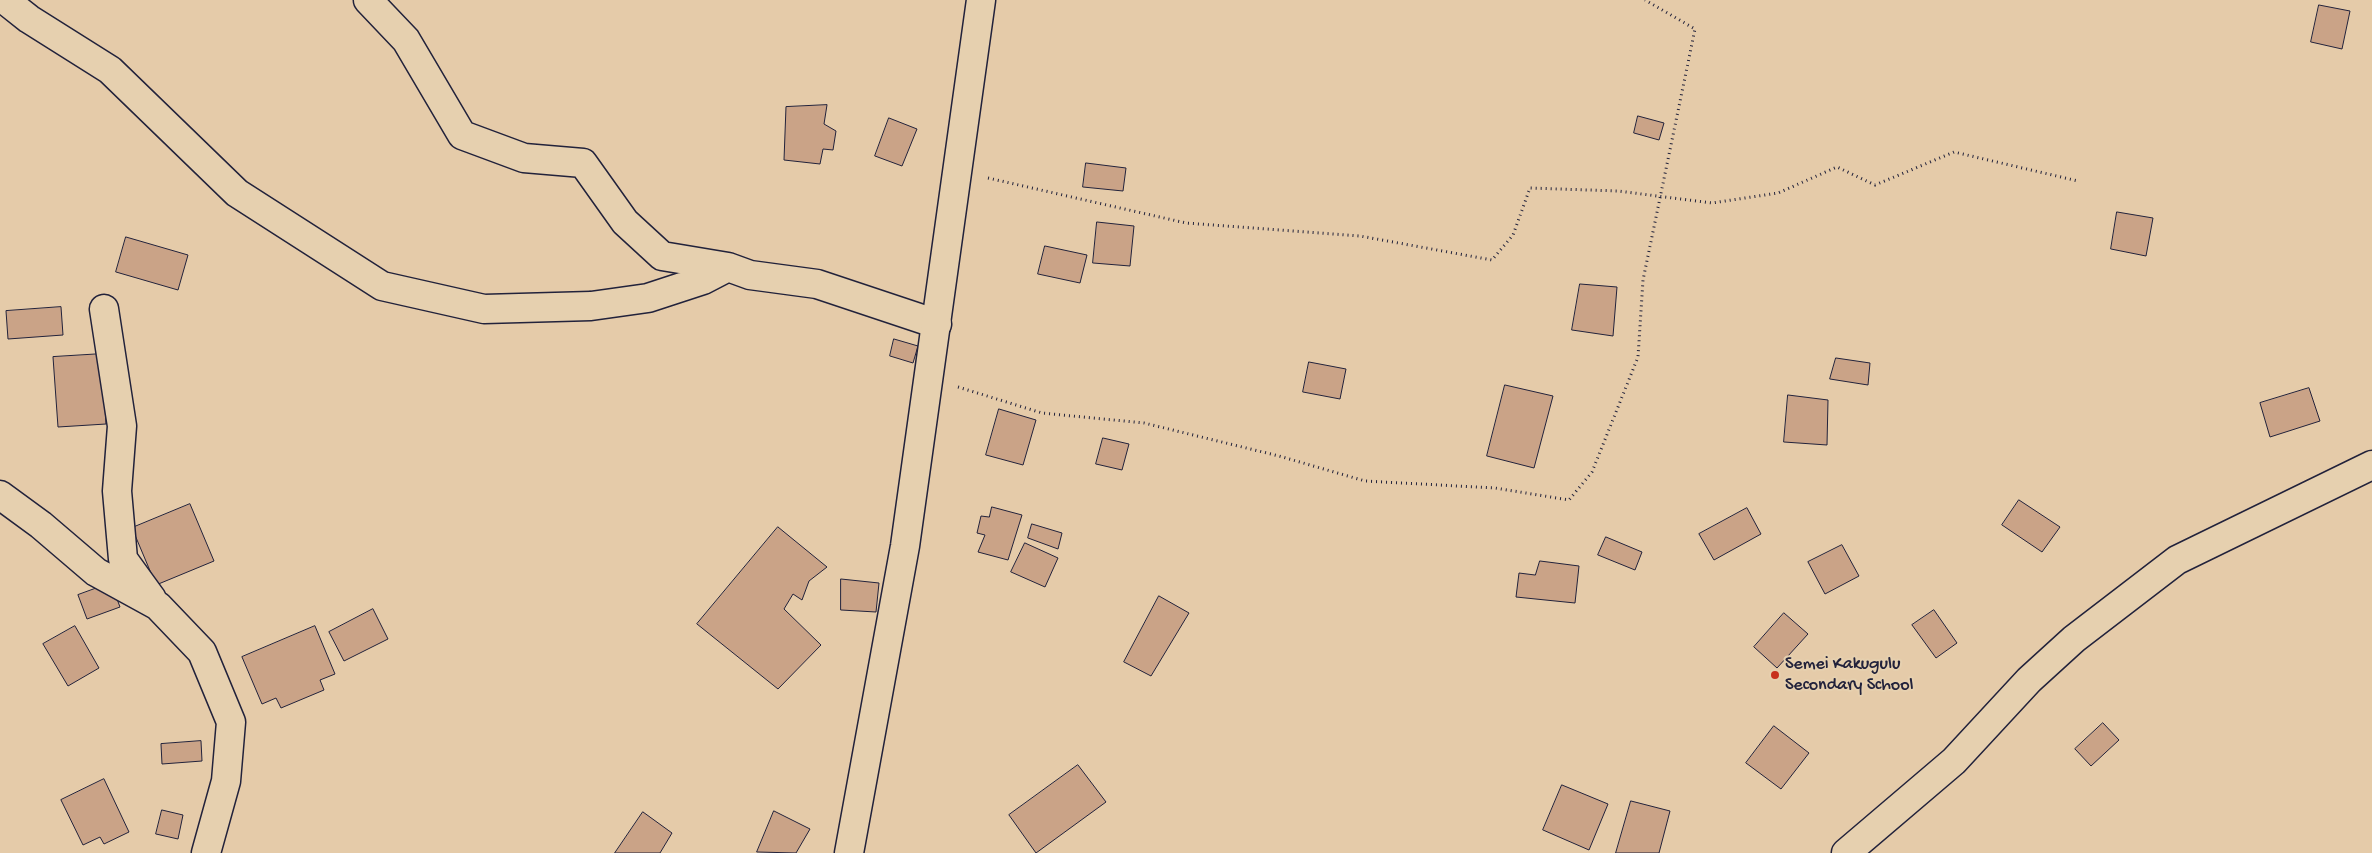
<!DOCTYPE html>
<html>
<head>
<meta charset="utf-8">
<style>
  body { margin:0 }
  canvas { display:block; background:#e5cba9 }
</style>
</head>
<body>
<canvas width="2372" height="853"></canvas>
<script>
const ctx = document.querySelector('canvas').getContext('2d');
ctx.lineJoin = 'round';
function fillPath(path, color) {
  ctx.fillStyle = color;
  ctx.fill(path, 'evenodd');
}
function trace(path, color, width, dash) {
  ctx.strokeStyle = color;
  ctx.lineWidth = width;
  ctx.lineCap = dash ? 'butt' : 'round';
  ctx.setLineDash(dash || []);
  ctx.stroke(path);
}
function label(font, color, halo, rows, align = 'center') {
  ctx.font = font + ' "Gochi Hand",sans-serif';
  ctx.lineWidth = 4;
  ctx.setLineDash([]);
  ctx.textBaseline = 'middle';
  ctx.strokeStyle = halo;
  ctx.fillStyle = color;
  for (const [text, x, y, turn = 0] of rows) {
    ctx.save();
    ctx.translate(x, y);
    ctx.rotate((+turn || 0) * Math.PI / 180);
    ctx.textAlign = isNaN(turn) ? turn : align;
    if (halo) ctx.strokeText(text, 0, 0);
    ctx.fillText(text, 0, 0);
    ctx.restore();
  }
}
const building = new Path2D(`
  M2319,5L2350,11L2342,49L2311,42Z
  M827,105L824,124L836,131L833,150L823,149L820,164L784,160L786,107Z
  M1638,116L1664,123L1659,140L1634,133Z
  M889,118L917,129L902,166L875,156Z
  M1086,163L1126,168L1123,191L1083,187Z
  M2117,212L2153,218L2146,256L2111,249Z
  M1097,222L1134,226L1130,266L1093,263Z
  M126,237L188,255L178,290L116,272Z
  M1045,246L1087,255L1080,283L1038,274Z
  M1580,284L1617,287L1613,336L1572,330Z
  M61,307L63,335L8,339L6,311Z
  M894,339L918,346L913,363L890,356Z
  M102,354L106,424L58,427L53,357Z
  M1836,358L1870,363L1868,385L1830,379Z
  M1309,362L1346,369L1340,399L1303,392Z
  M1505,385L1553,396L1534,468L1487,456Z
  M2309,388L2320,421L2270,437L2260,403Z
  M1788,395L1828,400L1827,445L1784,442Z
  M999,409L1036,420L1023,465L986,455Z
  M1103,438L1129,444L1122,470L1096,464Z
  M2019,500L2060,527L2042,552L2002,525Z
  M190,504L214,561L156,585L132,528Z
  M992,507L1022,515L1008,560L978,552L985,535L977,533L981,516L989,517Z
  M1747,508L1761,534L1714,560L1699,534Z
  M1032,524L1062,533L1058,549L1028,538Z
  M778,527L827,567L809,581L802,600L793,594L784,609L821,645L778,689L697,624Z
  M1606,537L1642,552L1635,570L1598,555Z
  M1025,543L1058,558L1045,587L1011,572Z
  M1842,545L1859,576L1825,594L1808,562Z
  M1540,561L1579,566L1575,603L1516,597L1519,573L1535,575Z
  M841,579L879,583L876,612L841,610Z
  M111,583L120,607L87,619L78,595Z
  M1159,596L1189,613L1151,676L1124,662Z
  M373,609L388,639L344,661L329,632Z
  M1934,610L1957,643L1936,658L1912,625Z
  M1784,613L1808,634L1777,668L1754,647Z
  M75,626L99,668L68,686L43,644Z
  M315,626L335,674L320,680L324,690L281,708L276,698L262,704L242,657Z
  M2103,723L2119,740L2091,766L2075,749Z
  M1774,726L1809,753L1781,789L1746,763Z
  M201,741L202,761L162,764L161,744Z
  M1078,765L1106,802L1036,853L1009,815Z
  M104,779L129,832L104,844L100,837L83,845L61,800Z
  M1562,785L1608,804L1589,850L1543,830Z
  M1631,801L1670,811L1659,853H1616Z
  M162,810L183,815L178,839L156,834Z
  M774,811L810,829L796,853L757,852Z
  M643,812L672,833L660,853H615Z`);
fillPath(building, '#caa387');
trace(building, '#22223b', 1);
const minor = new Path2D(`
  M5,0L29,19L110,70L237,193L382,286L484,309L591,306L648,298L703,280L728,267L750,275L817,284L937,324
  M368,0L406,40L462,135L524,158L583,163L625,222L662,256L728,267
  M104,309L122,426L117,491L123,559L152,599
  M0,495L41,525L96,572L158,606L202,652L231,722L226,781L206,853
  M1846,853L1954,761L2029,680L2074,639L2177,560L2372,465`);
const tertiary = new Path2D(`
  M849,853L905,546L981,0`);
trace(minor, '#22223b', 31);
trace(tertiary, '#22223b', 31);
trace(new Path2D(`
  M988,178L1186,223L1360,236L1492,260L1513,235L1530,188L1618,191L1712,203L1778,193L1837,167L1875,185L1954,152L2078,181
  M958,387L1042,413L1144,423L1279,456L1365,481L1495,488L1569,500L1592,472L1638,357L1643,280L1695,29L1645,0`), '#22223b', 3, [1, 4]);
trace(minor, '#e6d0af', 28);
trace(tertiary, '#e6d0af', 28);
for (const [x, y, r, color] of [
  [1775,675,5,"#c8321e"]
]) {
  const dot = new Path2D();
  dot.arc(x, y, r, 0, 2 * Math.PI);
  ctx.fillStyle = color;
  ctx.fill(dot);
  trace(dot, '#e6d0af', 2);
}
label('18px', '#22223b', '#e6d0af', [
  ["Semei Kakugulu",1785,665],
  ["Secondary School",1785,686]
], 'left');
</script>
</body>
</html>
